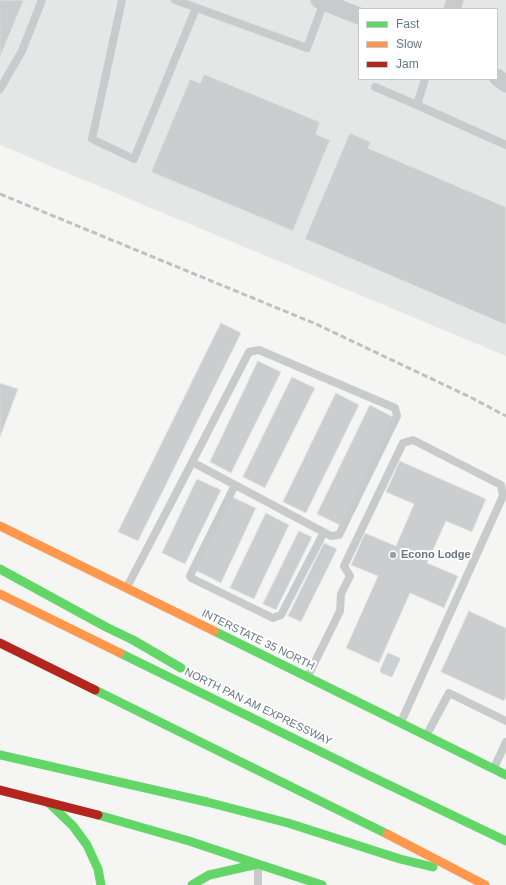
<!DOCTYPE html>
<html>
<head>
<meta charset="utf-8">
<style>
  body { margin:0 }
  #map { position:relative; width:506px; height:885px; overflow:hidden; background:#f5f5f4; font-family:Helvetica,sans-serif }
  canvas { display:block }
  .legend { position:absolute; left:358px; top:8px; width:140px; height:72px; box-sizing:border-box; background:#fff; border:1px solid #c2c8cd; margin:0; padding:5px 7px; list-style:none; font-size:12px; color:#677682 }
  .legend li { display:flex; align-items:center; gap:8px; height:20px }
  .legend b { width:20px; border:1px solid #c2c8cd }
</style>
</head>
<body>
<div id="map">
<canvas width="506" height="885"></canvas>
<ul class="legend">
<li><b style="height:5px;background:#63d668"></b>Fast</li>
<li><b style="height:5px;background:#ff974d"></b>Slow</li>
<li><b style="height:5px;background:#b3261e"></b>Jam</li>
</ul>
</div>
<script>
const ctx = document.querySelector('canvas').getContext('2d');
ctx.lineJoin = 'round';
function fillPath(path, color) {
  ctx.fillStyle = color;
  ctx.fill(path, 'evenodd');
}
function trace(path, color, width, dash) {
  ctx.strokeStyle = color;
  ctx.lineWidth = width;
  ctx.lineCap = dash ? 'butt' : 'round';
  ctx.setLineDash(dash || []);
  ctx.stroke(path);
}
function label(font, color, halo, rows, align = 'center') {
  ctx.font = font + ' Helvetica,sans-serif';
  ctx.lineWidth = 4;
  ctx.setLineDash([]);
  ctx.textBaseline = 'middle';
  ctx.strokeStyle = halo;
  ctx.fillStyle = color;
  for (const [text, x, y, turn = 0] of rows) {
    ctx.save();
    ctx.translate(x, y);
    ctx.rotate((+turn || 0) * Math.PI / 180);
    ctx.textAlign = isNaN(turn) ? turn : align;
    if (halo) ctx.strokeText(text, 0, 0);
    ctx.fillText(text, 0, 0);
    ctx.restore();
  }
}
fillPath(new Path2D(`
  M0,0H506V356L0,145ZM359,9H497V79H359Z`), '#e5e6e6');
fillPath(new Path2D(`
  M389,653L400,658V660L392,677L381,673L380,670L387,654Z`), '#cad2d4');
const building = new Path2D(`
  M0,0H24L0,57Z
  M204,74L320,122L316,134L330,140L293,231L151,172L190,79L200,83Z
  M350,133L371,142L368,148L506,207V325L305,239Z
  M221,323L241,333L138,541L118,532Z
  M258,361L281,372L231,473L210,462Z
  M292,377L315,388L265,488L243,477Z
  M0,383L18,389L0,437Z
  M336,393L359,405L306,513L283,502Z
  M370,405L393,417L340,525L317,514Z
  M400,461L486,499L472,532L446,521L427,563L458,576L444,608L410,593L379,663L346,648L378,576L351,565L365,533L396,546L414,504L386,492Z
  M197,479L221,490L185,564L162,553Z
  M232,497L256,508L221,583L197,571Z
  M266,513L289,525L254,599L230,588Z
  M299,531L312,537L276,610L263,604Z
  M324,543L337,549L301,622L288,616Z
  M469,611L506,628V697L504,701L441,672Z`);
fillPath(building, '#cccdce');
trace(building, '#e4e4e4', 1);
trace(new Path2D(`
  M122,0L92,139L134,159L196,8
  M175,0L307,48L324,2
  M425,79L417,105L506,145
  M375,87L417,105
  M0,89L22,51L42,0
  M235,485L190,576L191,578L273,618L281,615L324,532
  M127,587C168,509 209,430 249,352L259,350L395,408L397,416L339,535L331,536L192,462
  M308,676L340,611L341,594L350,576L344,566L403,443L413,440L501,485L503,496L401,722
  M426,736L449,693L506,721
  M494,768L506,742
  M258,865V885`), '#c9cacb', 8);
trace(new Path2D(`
  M319,0L359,16
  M452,9L455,0
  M497,77L506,84`), '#c9cacb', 17);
trace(new Path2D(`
  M0,569L106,627L133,640L181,668
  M214,631L506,775
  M120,653L366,774L506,841
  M95,690L387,834
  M0,755L207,802L288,823L400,859L433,867
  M49,803L73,826L87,845L98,869L101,885
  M98,815L189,841L258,864
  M192,885L209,875L258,864L322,885`), '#63d668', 9);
trace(new Path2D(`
  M0,526L214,631
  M0,594L120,653
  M387,834L485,885`), '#ff974d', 9);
trace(new Path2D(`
  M0,643L95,690
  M0,790L98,815`), '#b3261e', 9);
trace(new Path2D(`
  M0,194L316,324L472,398L506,416`), '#bfc0c1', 3, [6, 3]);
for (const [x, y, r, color] of [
  [393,555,4,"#99a2aa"]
]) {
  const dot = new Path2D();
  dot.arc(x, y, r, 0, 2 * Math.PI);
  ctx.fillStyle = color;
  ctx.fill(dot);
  trace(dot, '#fff', 1.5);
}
label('bold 11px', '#677682', '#fff', [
  ["Econo Lodge",401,555]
], 'left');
label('11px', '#677682', '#fff', [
  ["INTERSTATE 35 NORTH",258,640,26],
  ["NORTH PAN AM EXPRESSWAY",258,707,26]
]);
</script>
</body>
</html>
